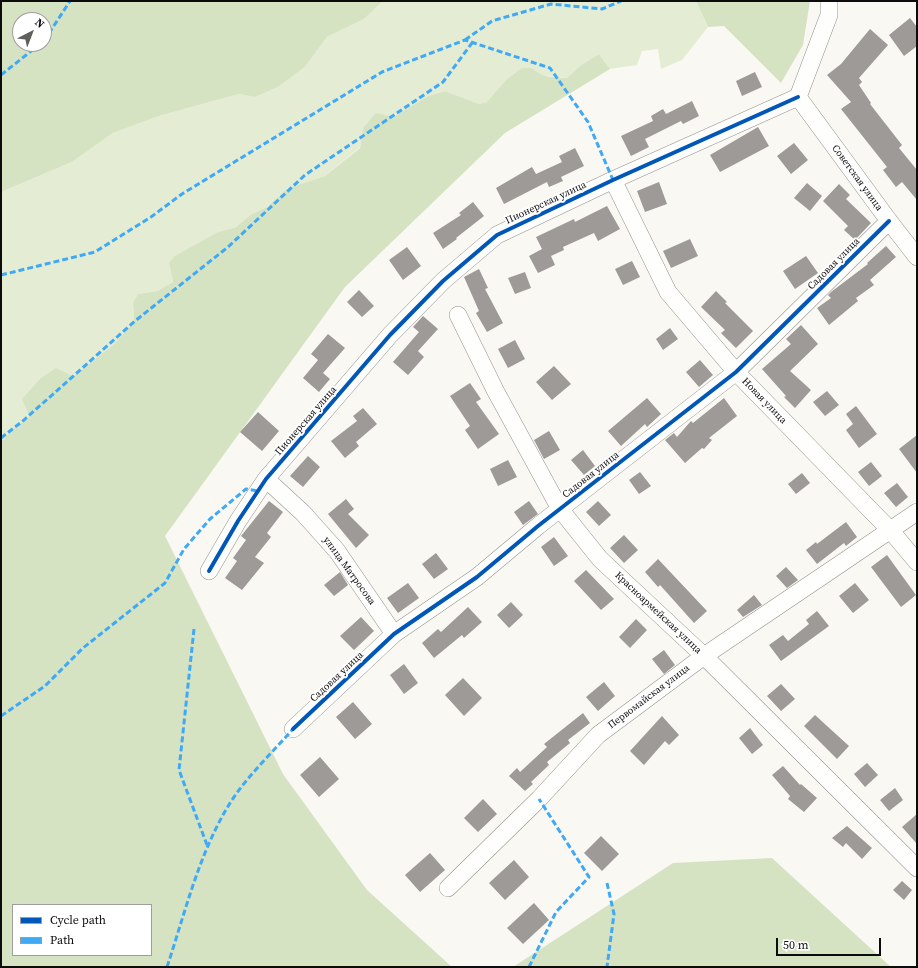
<!DOCTYPE html>
<html>
<head>
<meta charset="utf-8">
<style>
  body { margin:0 }
  #map { position:relative; width:918px; height:968px; overflow:hidden; background:#faf8f2; font-family:"Source Serif 4",serif }
  canvas { display:block }
  .frame { position:absolute; inset:0; border:2px solid #0c0c0c; pointer-events:none }
  .legend { position:absolute; left:12px; top:904px; width:140px; height:52px; box-sizing:border-box; background:#fff; border:1px solid #9e9e9e; margin:0; padding:5px 7px; list-style:none; font-size:12px; color:#0c0c0c }
  .legend li { display:flex; align-items:center; gap:8px; height:20px }
  .legend b { width:20px; border:1px solid #9e9e9e }
  .north { position:absolute; left:12px; top:12px; width:40px; height:40px; box-sizing:border-box; background:#fff; border:1px solid #9e9e9e; border-radius:50%; rotate:42deg; font-size:11px; font-weight:700; line-height:16px; text-align:center; color:#0c0c0c }
  .north::after { content:''; display:block; margin:auto; width:14px; height:18px; background:#5f5f5c; clip-path:polygon(50% 0,100% 100%,50% 72%,0 100%) }
  .scale { position:absolute; left:776px; top:938px; width:105px; height:18px; box-sizing:border-box; border:2px solid #0c0c0c; border-top:0; padding-left:5px; font-size:12px; line-height:14px; white-space:nowrap; color:#0c0c0c; -webkit-text-stroke:3px #fff; paint-order:stroke }
</style>
</head>
<body>
<div id="map">
<canvas width="918" height="968"></canvas>
<div class="frame"></div>
<ul class="legend">
<li><b style="height:5px;background:#0057b8"></b>Cycle path</li>
<li><b style="height:5px;background:#3fa9f5"></b>Path</li>
</ul>
<div class="north">N</div>
<div class="scale">50 m</div>
</div>
<script>
const ctx = document.querySelector('canvas').getContext('2d');
ctx.lineJoin = 'round';
function fillPath(path, color) {
  ctx.fillStyle = color;
  ctx.fill(path, 'evenodd');
}
function trace(path, color, width, dash) {
  ctx.strokeStyle = color;
  ctx.lineWidth = width;
  ctx.lineCap = dash ? 'butt' : 'round';
  ctx.setLineDash(dash || []);
  ctx.stroke(path);
}
function label(font, color, halo, rows, align = 'center') {
  ctx.font = font + ' "Source Serif 4",serif';
  ctx.lineWidth = 4;
  ctx.setLineDash([]);
  ctx.textBaseline = 'middle';
  ctx.strokeStyle = halo;
  ctx.fillStyle = color;
  for (const [text, x, y, turn = 0] of rows) {
    ctx.save();
    ctx.translate(x, y);
    ctx.rotate((+turn || 0) * Math.PI / 180);
    ctx.textAlign = isNaN(turn) ? turn : align;
    if (halo) ctx.strokeText(text, 0, 0);
    ctx.fillText(text, 0, 0);
    ctx.restore();
  }
}
fillPath(new Path2D(`
  M383,1H696L708,27L682,60L661,69L658,49L642,51L637,65L610,69L599,54L581,65L567,78L539,75L532,68L506,80L488,102L479,104L445,91L428,96L393,117L363,128L360,147L325,176L288,188L267,207L250,215L236,227L218,232L169,263L173,282L157,291L138,294L133,302L134,322L113,345L72,376L56,368L30,417L14,428L1,442V192L72,162L113,133L159,116L239,94L255,97L278,87L305,67L327,37L364,19Z`), '#e5ecd4');
fillPath(new Path2D(`
  M1,1H383L364,19L327,37L305,67L278,87L255,97L239,94L159,116L113,133L72,162L1,192ZM20,20H44V44H20Z
  M696,1H810L803,45L781,83L724,26L708,27Z
  M599,54L610,69L505,133L345,287L165,536L283,774L367,890L452,967H1V442L14,428L30,417L22,399L41,378L56,368L73,376L113,345L134,322L133,302L138,294L157,291L173,282L169,263L175,256L218,232L236,227L250,215L267,207L288,188L325,176L360,148L363,128L376,113L393,117L428,96L445,91L479,104L487,102L506,80L522,68H532C542,78 553,77 567,78L581,65ZM13,905H151V955H13Z
  M772,858L891,967H513L673,863Z`), '#d6e3c3');
fillPath(new Path2D(`
  M910,18L917,27V46L904,56L889,35Z
  M870,29L888,45L859,78L862,82L859,85L871,103L870,104L902,145L899,148L917,170V200L902,182L896,187L883,170L887,167L841,109L851,102L827,75L841,64Z
  M755,72L762,87L742,96L736,81Z
  M692,101L699,116L683,124L681,121L645,139L649,147L631,156L621,136L653,121L651,116L663,109L666,114Z
  M758,127L769,146L720,172L710,155Z
  M794,143L808,160L791,174L777,156Z
  M575,148L584,166L561,177L563,181L549,187L547,182L504,204L496,188L532,167L536,174L562,162L559,156Z
  M659,182L667,204L645,212L637,191Z
  M807,183L822,196L810,211L794,198Z
  M839,184L850,195L846,199L871,223L855,240L844,230L848,226L823,201Z
  M473,202L484,216L456,238L457,239L443,249L433,233L461,215L459,213Z
  M607,206L620,229L598,241L594,233L563,247L564,250L551,256L555,265L538,273L529,256L542,249L536,237L574,219L575,222Z
  M690,239L698,256L671,268L663,251Z
  M886,246L896,257L870,280L874,285L856,298L858,301L829,325L817,308L831,298L828,295L831,292L868,264L867,263Z
  M407,247L421,266L403,280L389,260Z
  M806,256L818,273L795,289L783,271Z
  M632,261L640,277L623,285L615,269Z
  M479,269L488,288L485,289L503,323L487,332L476,313L479,311L464,277Z
  M525,272L531,288L515,294L508,278Z
  M359,290L374,306L362,317L347,302Z
  M716,291L727,302L725,303L753,331L736,348L721,333L725,330L701,307Z
  M423,316L438,329L418,351L424,357L408,375L393,362L419,332L413,327Z
  M801,325L818,344L790,371L811,390L795,408L784,397L786,396L762,369L791,344L786,339Z
  M670,328L678,339L663,350L656,339Z
  M328,334L345,348L323,373L330,379L319,392L303,378L318,360L311,354Z
  M515,340L525,359L508,368L498,349Z
  M700,360L713,375L699,387L686,372Z
  M554,366L571,384L552,400L536,382Z
  M470,383L481,399L476,402L499,434L478,449L465,430L470,426L450,396Z
  M827,391L839,405L825,416L813,402Z
  M647,398L661,414L647,427L645,424L621,446L608,431Z
  M724,398L737,416L709,438L712,440L704,449L702,448L685,463L665,440L674,433L677,437L691,421L693,423Z
  M856,406L877,434L859,448L846,430L853,424L846,414Z
  M363,408L377,424L356,442L359,446L345,458L331,441L357,421L353,416Z
  M258,412L279,431L262,451L240,432Z
  M549,431L560,450L544,459L534,440Z
  M917,435V473L899,449Z
  M583,450L595,466L584,475L571,460Z
  M308,456L320,467L303,487L290,476Z
  M508,460L517,477L498,486L490,469Z
  M871,462L882,476L869,486L858,472Z
  M640,472L651,486L639,494L629,480Z
  M802,473L810,483L796,494L788,484Z
  M897,483L908,497L896,507L884,493Z
  M346,499L354,509L348,514L369,535L356,548L328,514Z
  M269,501L283,512L267,533L271,537L255,557L264,563L242,590L225,578L237,561L233,558L246,540L241,536Z
  M529,501L538,514L523,525L514,512Z
  M598,501L611,515L599,526L586,512Z
  M846,522L857,537L846,546L844,543L817,564L806,550L816,542L817,544Z
  M624,535L638,550L624,563L610,548Z
  M554,537L568,556L554,566L541,547Z
  M436,553L448,569L434,579L422,564Z
  M887,555L916,595L901,607L871,567Z
  M658,559L707,611L694,623L660,585L658,587L645,572Z
  M786,567L798,580L787,588L776,576Z
  M586,570L614,599L601,610L574,581Z
  M340,572L348,585L334,596L324,585Z
  M408,583L419,598L398,613L387,598Z
  M855,583L869,600L853,613L839,596Z
  M754,595L762,605L743,617L737,610Z
  M511,602L523,615L509,628L497,615Z
  M468,607L482,622L464,638L462,635L434,658L422,643L438,629L441,632Z
  M817,611L829,626L781,661L769,645L783,635L788,641L809,624L806,620Z
  M361,617L374,631L354,650L340,636Z
  M636,619L647,630L630,648L619,637Z
  M664,650L675,665L664,674L652,659Z
  M404,664L418,683L404,694L390,675Z
  M463,678L482,698L464,716L445,695Z
  M604,682L615,696L598,711L586,697Z
  M781,684L795,699L781,711L767,696Z
  M353,702L372,724L355,739L336,717Z
  M583,713L590,723L568,740L570,743L547,762L549,765L531,782L533,784L525,791L509,776L517,768L520,772L547,747L544,744Z
  M815,715L849,746L837,759L804,726Z
  M662,716L679,735L669,745L665,741L644,765L630,751Z
  M750,728L763,745L752,754L739,738Z
  M320,757L339,779L319,797L300,775Z
  M867,763L878,775L865,787L854,774Z
  M783,766L800,785L801,784L817,798L804,812L788,799L790,796L772,775Z
  M895,788L903,800L889,811L880,800Z
  M483,799L497,814L478,832L464,818Z
  M917,814V844L902,827Z
  M847,826L872,848L862,859L846,843L843,847L832,838Z
  M601,836L619,854L602,871L584,853Z
  M430,853L445,870L420,892L405,875Z
  M514,860L529,877L505,900L489,883Z
  M902,881L912,890L904,900L893,890Z
  M534,903L549,920L523,944L507,928Z`), '#9d9a97');
const minor = new Path2D(`
  M798,97L889,221L917,257
  M798,97L829,15V1
  M613,180L668,292L736,372L891,531L917,562
  M458,315L495,390L560,509L600,559L704,656L917,868
  M266,479L303,513L337,551L394,634
  M209,571L238,521L266,479L390,335L443,281L497,235L613,180L798,97
  M293,729L394,634L477,577L538,526L736,372L889,221
  M448,888L539,799L598,735L704,656L917,512`);
trace(minor, '#939290', 18);
trace(minor, '#fefefd', 17);
trace(new Path2D(`
  M465,40L492,21L551,4L602,9L621,1
  M44,41L70,1
  M1,75L40,44
  M1,275L95,252L151,217L182,194L382,72L465,40L550,68L588,122L613,180
  M1,438L24,420L135,321L228,247L305,175L443,82L472,43
  M194,629L179,770L207,845
  M1,716L45,686L83,648L165,583L184,549L210,519L246,489L258,491
  M607,883L614,914L607,967
  M167,967C185,913 198,857 227,808C244,779 271,754 293,729
  M529,967L556,912L589,877L539,799`), '#3fa9f5', 3, [6, 3]);
trace(new Path2D(`
  M209,571L238,521L266,479L390,335L443,281L497,235L613,180L798,97
  M293,729L394,634L477,577L538,526L736,372L889,221`), '#0057b8', 4);
label('10px', '#0c0c0c', '#fff', [
  ["Советская улица",857,178,54],
  ["Пионерская улица",546,203,-25],
  ["Садовая улица",834,264,-45],
  ["Новая улица",764,401,46],
  ["Пионерская улица",306,421,-49],
  ["Садовая улица",591,475,-38],
  ["улица Матросова",349,571,54],
  ["Красноармейская улица",658,613,43],
  ["Садовая улица",337,677,-43],
  ["Первомайская улица",649,697,-37]
]);
</script>
</body>
</html>
